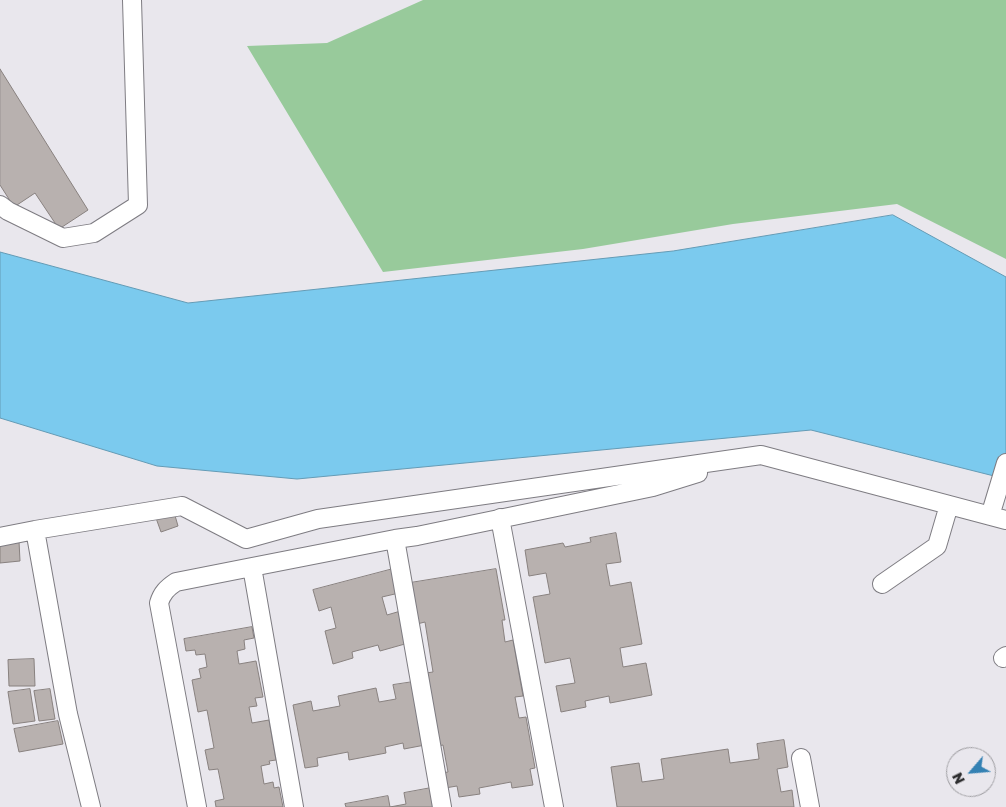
<!DOCTYPE html>
<html>
<head>
<meta charset="utf-8">
<style>
  body { margin:0 }
  #map { position:relative; width:1006px; height:807px; overflow:hidden; background:#e9e7ed; font-family:"Golos Text",sans-serif }
  canvas { display:block }
  .north { position:absolute; left:946px; top:747px; width:50px; height:50px; box-sizing:border-box; background:#e9e7ed; border:1px solid #9e9da1; border-radius:50%; rotate:243deg; font-size:14px; font-weight:700; line-height:20px; text-align:center; color:#2d2d2f }
  .north::after { content:''; display:block; margin:auto; width:18px; height:22px; background:#3481b3; clip-path:polygon(50% 0,100% 100%,50% 72%,0 100%) }
</style>
</head>
<body>
<div id="map">
<canvas width="1006" height="807"></canvas>
<div class="north">N</div>
</div>
<script>
const ctx = document.querySelector('canvas').getContext('2d');
ctx.lineJoin = 'round';
function fillPath(path, color) {
  ctx.fillStyle = color;
  ctx.fill(path, 'evenodd');
}
function trace(path, color, width, dash) {
  ctx.strokeStyle = color;
  ctx.lineWidth = width;
  ctx.lineCap = dash ? 'butt' : 'round';
  ctx.setLineDash(dash || []);
  ctx.stroke(path);
}
fillPath(new Path2D(`
  M423,0H1006V259L897,204L733,224L583,249L383,272L247,46L327,43Z`), '#98ca9b');
const water = new Path2D(`
  M893,215L1006,277V479L811,430L297,479L157,466L0,418V252L188,303L673,251Z`);
fillPath(water, '#7bcaee');
trace(water, '#649bb5', 1);
const building = new Path2D(`
  M0,69L88,210L59,229L35,193L14,207L0,185Z
  M174,512L178,526L161,532L156,518Z
  M616,533L621,562L606,564L610,586L631,582L642,644L620,648L623,667L646,663L652,695L610,703L609,696L585,701L586,707L561,712L556,686L575,683L570,658L545,663L533,597L550,594L546,573L529,576L525,550L563,543L565,547L591,542L590,538Z
  M19,541L20,561L0,563V542Z
  M393,569L399,593L382,597L387,615L404,610L412,642L380,651L378,645L352,652L353,658L333,664L325,631L336,628L331,607L319,611L313,590Z
  M496,569L505,620H502L505,642L513,640L523,696L515,697L519,718L526,717L535,768L530,769L533,785L512,788L511,782L479,788L480,794L459,797L457,786L445,788L442,773L448,772L443,745L438,746L426,673L433,672L425,622L417,624L410,583Z
  M252,627L254,638L244,640L245,649L237,651L239,664L256,661L263,697L255,698L257,706L249,707L252,723L269,720L276,760L269,761L270,764L261,766L264,784L273,782L274,788L279,787L283,807H216L215,801L224,799L218,769L209,770L205,750L214,748L207,710L198,712L192,680L201,678L199,669L207,667L205,654L196,655L195,650L186,651L184,639Z
  M34,659L35,686H9L8,660Z
  M413,682L425,745L404,749L403,743L385,747L386,753L349,760L348,752L317,758L318,766L305,768L293,705L311,701L313,711L340,706L338,696L376,688L379,702L396,699L393,685Z
  M30,689L35,721L13,724L8,692Z
  M50,689L55,719L39,721L34,691Z
  M58,721L63,744L19,752L14,729Z
  M784,740L788,767L777,769L781,792L792,790L794,807H617L611,767L639,763L642,782L664,779L661,759L728,749L730,763L759,759L757,744Z
  M431,788L434,807H390L406,804L404,793Z
  M388,796L390,807H346L345,804Z`);
fillPath(building, '#b8b1af');
trace(building, '#88817f', 1);
const minor = new Path2D(`
  M0,205L8,211L63,238L94,233L138,205L132,0
  M990,516L1006,463
  M500,518L554,807
  M35,530L68,714L91,807
  M0,537L35,530L182,506L246,539L318,519L761,455L1006,520
  M395,539L442,807
  M882,584L937,546L949,505
  M1003,658L1006,656
  M801,758L810,807
  M197,807L159,603C162,593 167,588 176,582L252,567
  M294,807L252,567L395,539L417,536L653,487L698,473`);
trace(minor, '#7e7c82', 20);
trace(minor, '#fff', 18);
</script>
</body>
</html>
